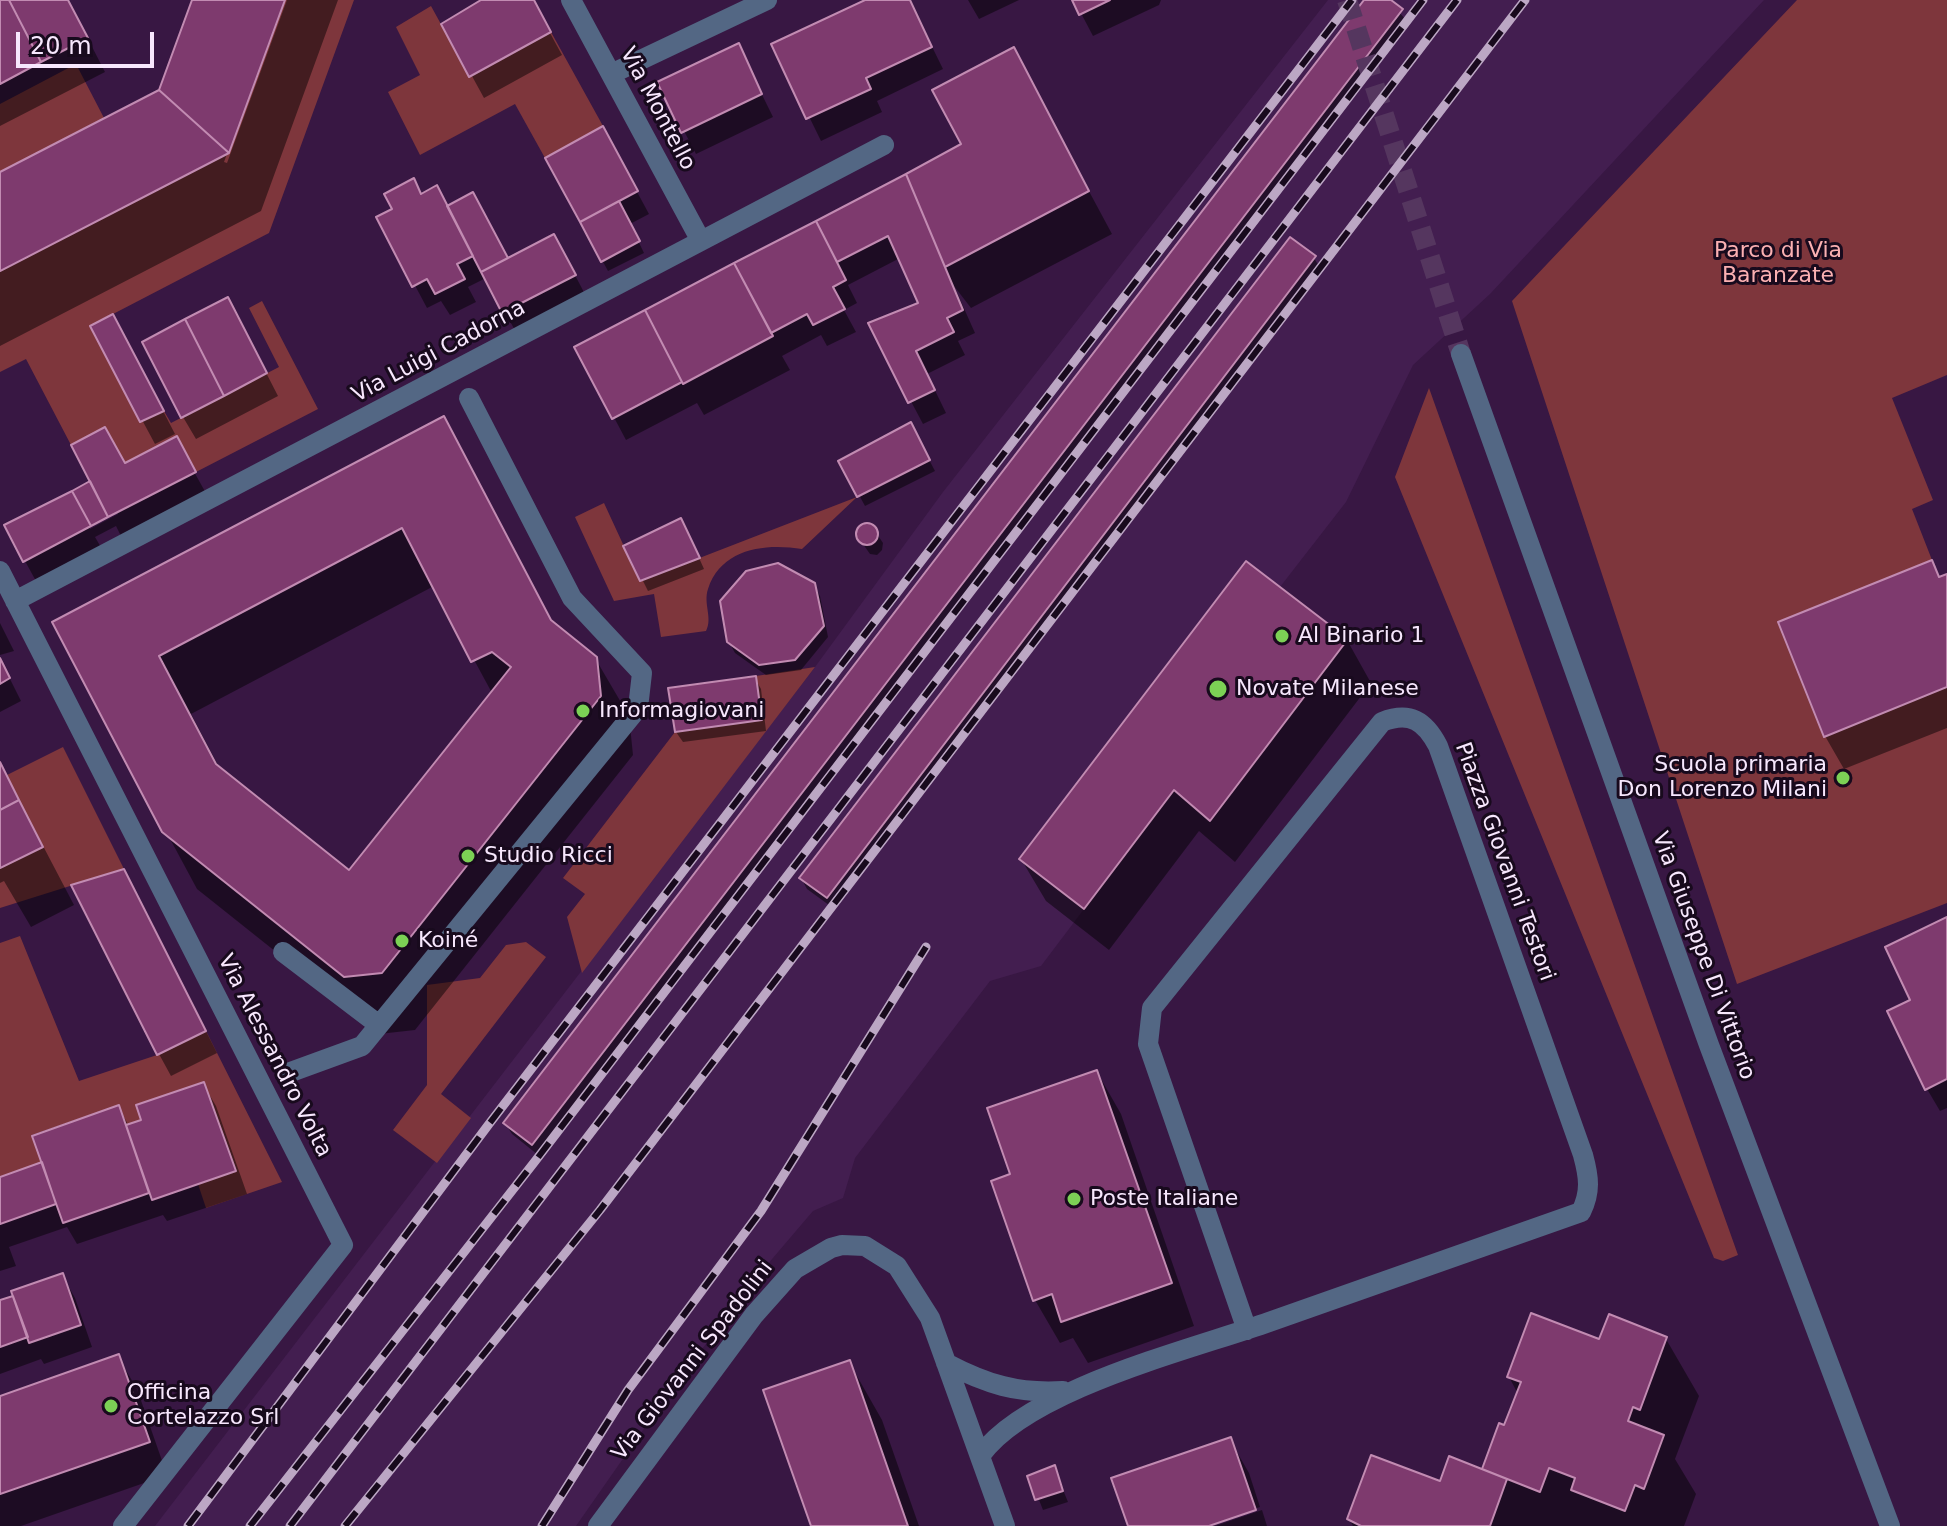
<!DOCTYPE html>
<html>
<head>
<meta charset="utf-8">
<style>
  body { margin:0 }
  #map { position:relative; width:1947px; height:1526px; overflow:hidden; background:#381743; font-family:"DejaVu Sans",sans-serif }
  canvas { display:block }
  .scale { position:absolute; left:16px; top:32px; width:138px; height:36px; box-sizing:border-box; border:4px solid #f7e7fd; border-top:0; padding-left:10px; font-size:24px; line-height:28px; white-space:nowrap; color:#f7e7fd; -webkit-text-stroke:6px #180a1d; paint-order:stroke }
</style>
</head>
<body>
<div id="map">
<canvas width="1947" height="1526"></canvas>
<div class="scale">20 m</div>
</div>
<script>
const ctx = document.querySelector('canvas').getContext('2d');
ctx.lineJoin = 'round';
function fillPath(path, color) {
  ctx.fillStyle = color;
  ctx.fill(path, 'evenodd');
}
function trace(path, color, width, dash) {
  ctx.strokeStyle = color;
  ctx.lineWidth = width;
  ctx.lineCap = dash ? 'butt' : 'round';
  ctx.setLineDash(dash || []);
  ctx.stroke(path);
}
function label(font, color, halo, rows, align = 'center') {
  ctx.font = font + ' "DejaVu Sans",sans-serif';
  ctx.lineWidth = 6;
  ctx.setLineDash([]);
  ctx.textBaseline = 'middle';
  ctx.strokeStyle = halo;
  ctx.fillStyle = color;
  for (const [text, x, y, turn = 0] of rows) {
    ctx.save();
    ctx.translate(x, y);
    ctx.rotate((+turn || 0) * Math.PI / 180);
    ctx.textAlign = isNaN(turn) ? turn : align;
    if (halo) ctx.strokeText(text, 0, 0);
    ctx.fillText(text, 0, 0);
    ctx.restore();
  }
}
fillPath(new Path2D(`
  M1328,0H1764L1490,294L1413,365L1346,502L1280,587L1245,561L1019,858L1084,909L1041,966L990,981L855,1158L843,1198L813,1211L761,1272L673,1387L576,1526H155L815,667L943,492Z`), '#431e50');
fillPath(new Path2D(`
  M285,0H354L269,233L90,326L140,422L164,411L171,423L279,367L249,308L262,301L318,409L196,472L125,463L105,427L71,445L26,359L0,372V271L229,153Z
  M1797,0H1947V375L1892,398L1933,500L1912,509L1932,560L1778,622L1824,737L1947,687V903L1737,984L1512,301Z
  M431,6L470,77L551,32L603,126L545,158L515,104L420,155L388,92L420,75L396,27Z
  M76,64L104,118L0,172V104Z
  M1429,388L1738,1255L1723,1261L1714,1258L1395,477Z
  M857,497L802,549C766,543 721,548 708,589C703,604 713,618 706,631L661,637L654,594L614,601L575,517L604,503L640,581Z
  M815,667L582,973L567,917L585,894L563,878L675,732L761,720L756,676Z
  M63,747L124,869L0,908V868L42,847L7,775Z
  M20,936L79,1081L157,1055L206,1031L282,1182L206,1208L198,1184L235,1171L204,1082L136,1105L141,1120L126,1125L119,1105L32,1135L42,1162L0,1177V943Z
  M526,942L546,957L441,1094L471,1118L437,1163L393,1130L427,1085V985L480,978L506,945Z`), '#7e363c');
fillPath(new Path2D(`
  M0,0H68L105,72L0,126Z
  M194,0H283L224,162L227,163L287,0H338L261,211L0,346V174L161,91Z
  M483,0H532L562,55L484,98L444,25Z
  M869,0H909L943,69L877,101L882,112L821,141L774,45Z
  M968,0H1019L979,19Z
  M1074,0H1161L1159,5L1093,36Z
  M1366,0H1388L1407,21L538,1155L512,1134L505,1123Z
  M738,46L773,117L696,154L659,83Z
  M1013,50L1112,234L971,308L954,286L975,333L958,341L965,355L927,374L946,413L923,424L870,324L920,304L900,258L848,285L857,303L844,310L856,332L827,346L821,335L782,356L790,370L704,415L697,403L626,440L577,348L964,145Z
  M615,151L649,214L630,224L644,253L608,271L547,159Z
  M421,196L447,208L507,260L566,258L587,298L517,334L486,278L468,287L476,302L450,315L441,301L427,308L379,218Z
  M1314,258L1320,268L833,908L807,889L801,878Z
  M240,322L278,396L196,439L183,417Z
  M92,327L125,338L175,434L155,444Z
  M443,419L555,626L595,658L629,716L633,755L415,1030L379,1034L197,889L54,623ZM434,586L492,693L350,873L220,769L191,714Z
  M916,435L935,471L865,506L841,462Z
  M188,461L207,495L122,538L116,526L95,537L102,549L37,583L25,561L92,483L125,466ZM116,510L118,514L90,529V525Z
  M864,525H871L883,543L882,550L877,555L870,554L858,537L859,530Z
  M687,531L704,569L648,591L626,547Z
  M1931,563L1940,579L1947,576V728L1844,769L1825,736Z
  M814,585L820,596L828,637L801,670L766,675L735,653L729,642Z
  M0,623L14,651L0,655Z
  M1347,640L1371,683L1235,862L1199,831L1109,950L1046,901L1021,859Z
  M0,659L21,701L0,712Z
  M755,678L761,689L766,731L683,742L676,732Z
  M0,764L74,905L31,927L4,881L0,883Z
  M136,894L217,1053L171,1076L159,1054Z
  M1947,920V1108L1940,1111L1927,1089L1913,1001Z
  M1097,1072L1121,1114L1194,1326L1088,1363L1073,1338L1060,1343L1035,1300L1012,1175Z
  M203,1084L216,1106L247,1194L167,1221L163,1215L77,1244L67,1227L9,1247L16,1266L0,1271V1179L44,1163L118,1107L129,1126L144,1121Z
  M62,1275L75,1298L92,1347L44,1364L41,1359L0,1374V1302Z
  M1666,1339L1699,1396L1675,1459L1696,1494L1684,1526H1353L1349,1519L1483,1472L1500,1426L1506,1428L1518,1394L1509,1377L1601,1342Z
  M118,1357L137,1389L167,1475L21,1526H0V1398Z
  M849,1362L882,1420L919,1526H813Z
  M1230,1440L1249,1473L1260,1507L1203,1526H1130Z
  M1054,1468L1068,1502L1043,1510L1030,1477Z
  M1262,1510L1267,1526H1215Z`), '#0007');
const building = new Path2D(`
  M0,0H9L41,62L0,84Z
  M9,0H68L88,38L41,62Z
  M192,0H285L229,153L159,90Z
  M481,0H534L551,32L469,77L441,24Z
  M865,0H910L932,47L866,78L871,89L806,119L771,44Z
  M1072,0H1110L1079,15Z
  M1364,0H1391L1403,9L532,1145L503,1123Z
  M739,43L762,94L681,133L657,82Z
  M1014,47L1089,191L945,267L906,174L961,144L932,90Z
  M159,90L229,153L0,271V172Z
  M603,126L638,191L580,222L545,158Z
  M906,174L963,310L947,318L954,332L916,351L935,390L908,403L868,323L918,303L888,236L837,262L816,221Z
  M414,178L421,194L437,185L473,256L457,264L465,279L435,294L427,279L412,287L376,217L392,209L384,194Z
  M473,192L508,258L481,272L447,206Z
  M619,201L640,241L601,262L580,222Z
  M816,221L846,280L833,287L845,309L813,325L807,314L771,333L734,263Z
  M554,234L576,275L502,313L481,272Z
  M1290,237L1316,256L827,898L799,878Z
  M734,263L773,336L683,384L645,310Z
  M228,297L267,373L224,396L185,319Z
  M645,310L682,382L612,419L574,347Z
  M113,314L164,411L140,422L90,326Z
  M185,319L224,396L181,418L142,342Z
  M444,416L551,620L597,657L601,696L382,973L344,977L162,832L52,622ZM402,528L471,662L492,652L511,667L349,870L216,764L159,656Z
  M911,422L930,460L857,497L838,461Z
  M105,427L125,463L177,436L196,472L108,517L71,445Z
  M90,481L108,517L91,526L72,491Z
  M72,491L91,526L23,562L4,525Z
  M681,518L700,558L640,581L623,546Z
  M856 534a11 11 0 1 1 22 0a11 11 0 1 1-22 0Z
  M1932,560L1939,577L1947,574V687L1824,737L1778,622Z
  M1246,561L1348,639L1210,821L1174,790L1084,909L1019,859Z
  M778,563L815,583L824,626L795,660L759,665L727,642L720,601L746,571Z
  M0,658L10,678L0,684Z
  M756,676L762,720L675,732L668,688Z
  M0,762L19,800L0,810Z
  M19,800L43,847L0,868V810Z
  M124,869L206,1031L157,1055L71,885Z
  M1947,917V1079L1925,1090L1887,1011L1910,1000L1885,947Z
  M1097,1070L1172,1283L1061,1322L1052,1294L1033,1301L991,1181L1010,1174L987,1108Z
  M204,1082L236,1171L152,1200L126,1125L141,1120L136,1105Z
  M119,1105L149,1193L63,1223L32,1136Z
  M42,1162L56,1204L0,1224V1177Z
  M63,1273L81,1325L29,1343L11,1291Z
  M13,1296L28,1337L0,1347V1300Z
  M1531,1313L1599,1339L1609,1314L1667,1337L1640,1410L1633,1407L1628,1421L1664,1435L1644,1489L1635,1485L1625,1511L1571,1490L1575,1478L1549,1468L1540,1492L1482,1469L1499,1423L1504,1425L1521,1382L1507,1377Z
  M119,1354L150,1442L0,1494V1396Z
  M850,1360L908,1526H811L763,1390Z
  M1231,1437L1256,1510L1209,1526H1128L1111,1478Z
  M1371,1455L1440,1481L1449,1456L1507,1479L1490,1526H1361L1347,1519Z
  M1055,1465L1063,1491L1035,1500L1027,1476Z`);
fillPath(building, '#7e3a6e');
trace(building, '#c28bb2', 2);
trace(new Path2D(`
  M1347,0L1461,354`), '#55365f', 20, [20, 10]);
trace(new Path2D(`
  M283,952L379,1025
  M288,1073L362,1046L638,708L642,673L572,598L469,398`), '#536784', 20);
trace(new Path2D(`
  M571,0L701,241
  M611,74L767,0
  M1461,354L1709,1045L1890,1526
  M0,571L343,1245L123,1526
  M15,601L884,145
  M946,1363C986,1384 1018,1394 1063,1391
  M980,1456C1028,1389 1190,1350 1269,1322C1373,1285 1477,1249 1581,1212C1591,1192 1589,1177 1583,1155L1438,746C1425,721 1410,711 1382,722L1152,1008L1148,1044L1247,1330
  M598,1526L754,1315L795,1269L831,1248L842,1245L865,1246L897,1266L930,1318L1005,1526`), '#536784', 20);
const rail = new Path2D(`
  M188,1526L489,1124L1352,0
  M250,1526L536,1160L1423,0
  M290,1526L1457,0
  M345,1526L600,1210L1525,0
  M542,1526L628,1390L761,1211L926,947`);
trace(rail, '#bca7c4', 9);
trace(rail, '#180a1d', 6, [18]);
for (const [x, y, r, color] of [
  [1282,636,8,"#7cd155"],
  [1218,689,10,"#7cd155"],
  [583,711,8,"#7cd155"],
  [1843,778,8,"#7cd155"],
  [468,856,8,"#7cd155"],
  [402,941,8,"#7cd155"],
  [1074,1199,8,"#7cd155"],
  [111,1406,8,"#7cd155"]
]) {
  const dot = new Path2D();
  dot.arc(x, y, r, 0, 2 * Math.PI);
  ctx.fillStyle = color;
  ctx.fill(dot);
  trace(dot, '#180a1d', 3);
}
label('22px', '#f7e7fd', '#180a1d', [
  ["Via Montello",657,109,62],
  ["Via Luigi Cadorna",439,352,-28],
  ["Piazza Giovanni Testori",1504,862,70],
  ["Via Giuseppe Di Vittorio",1703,956,70],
  ["Via Alessandro Volta",274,1056,63],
  ["Via Giovanni Spadolini",693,1361,-52]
]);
label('22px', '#fbb0b2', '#180a1d', [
  ["Parco di Via",1778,251],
  ["Baranzate",1778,276]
]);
label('22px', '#f7e7fd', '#180a1d', [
  ["Al Binario 1",1298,636],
  ["Novate Milanese",1236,689],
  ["Informagiovani",599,711],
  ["Scuola primaria",1827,765,"right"],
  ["Don Lorenzo Milani",1827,790,"right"],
  ["Studio Ricci",484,856],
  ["Koiné",418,941],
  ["Poste Italiane",1090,1199],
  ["Officina",127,1393],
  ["Cortelazzo Srl",127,1418]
], 'left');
</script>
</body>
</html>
